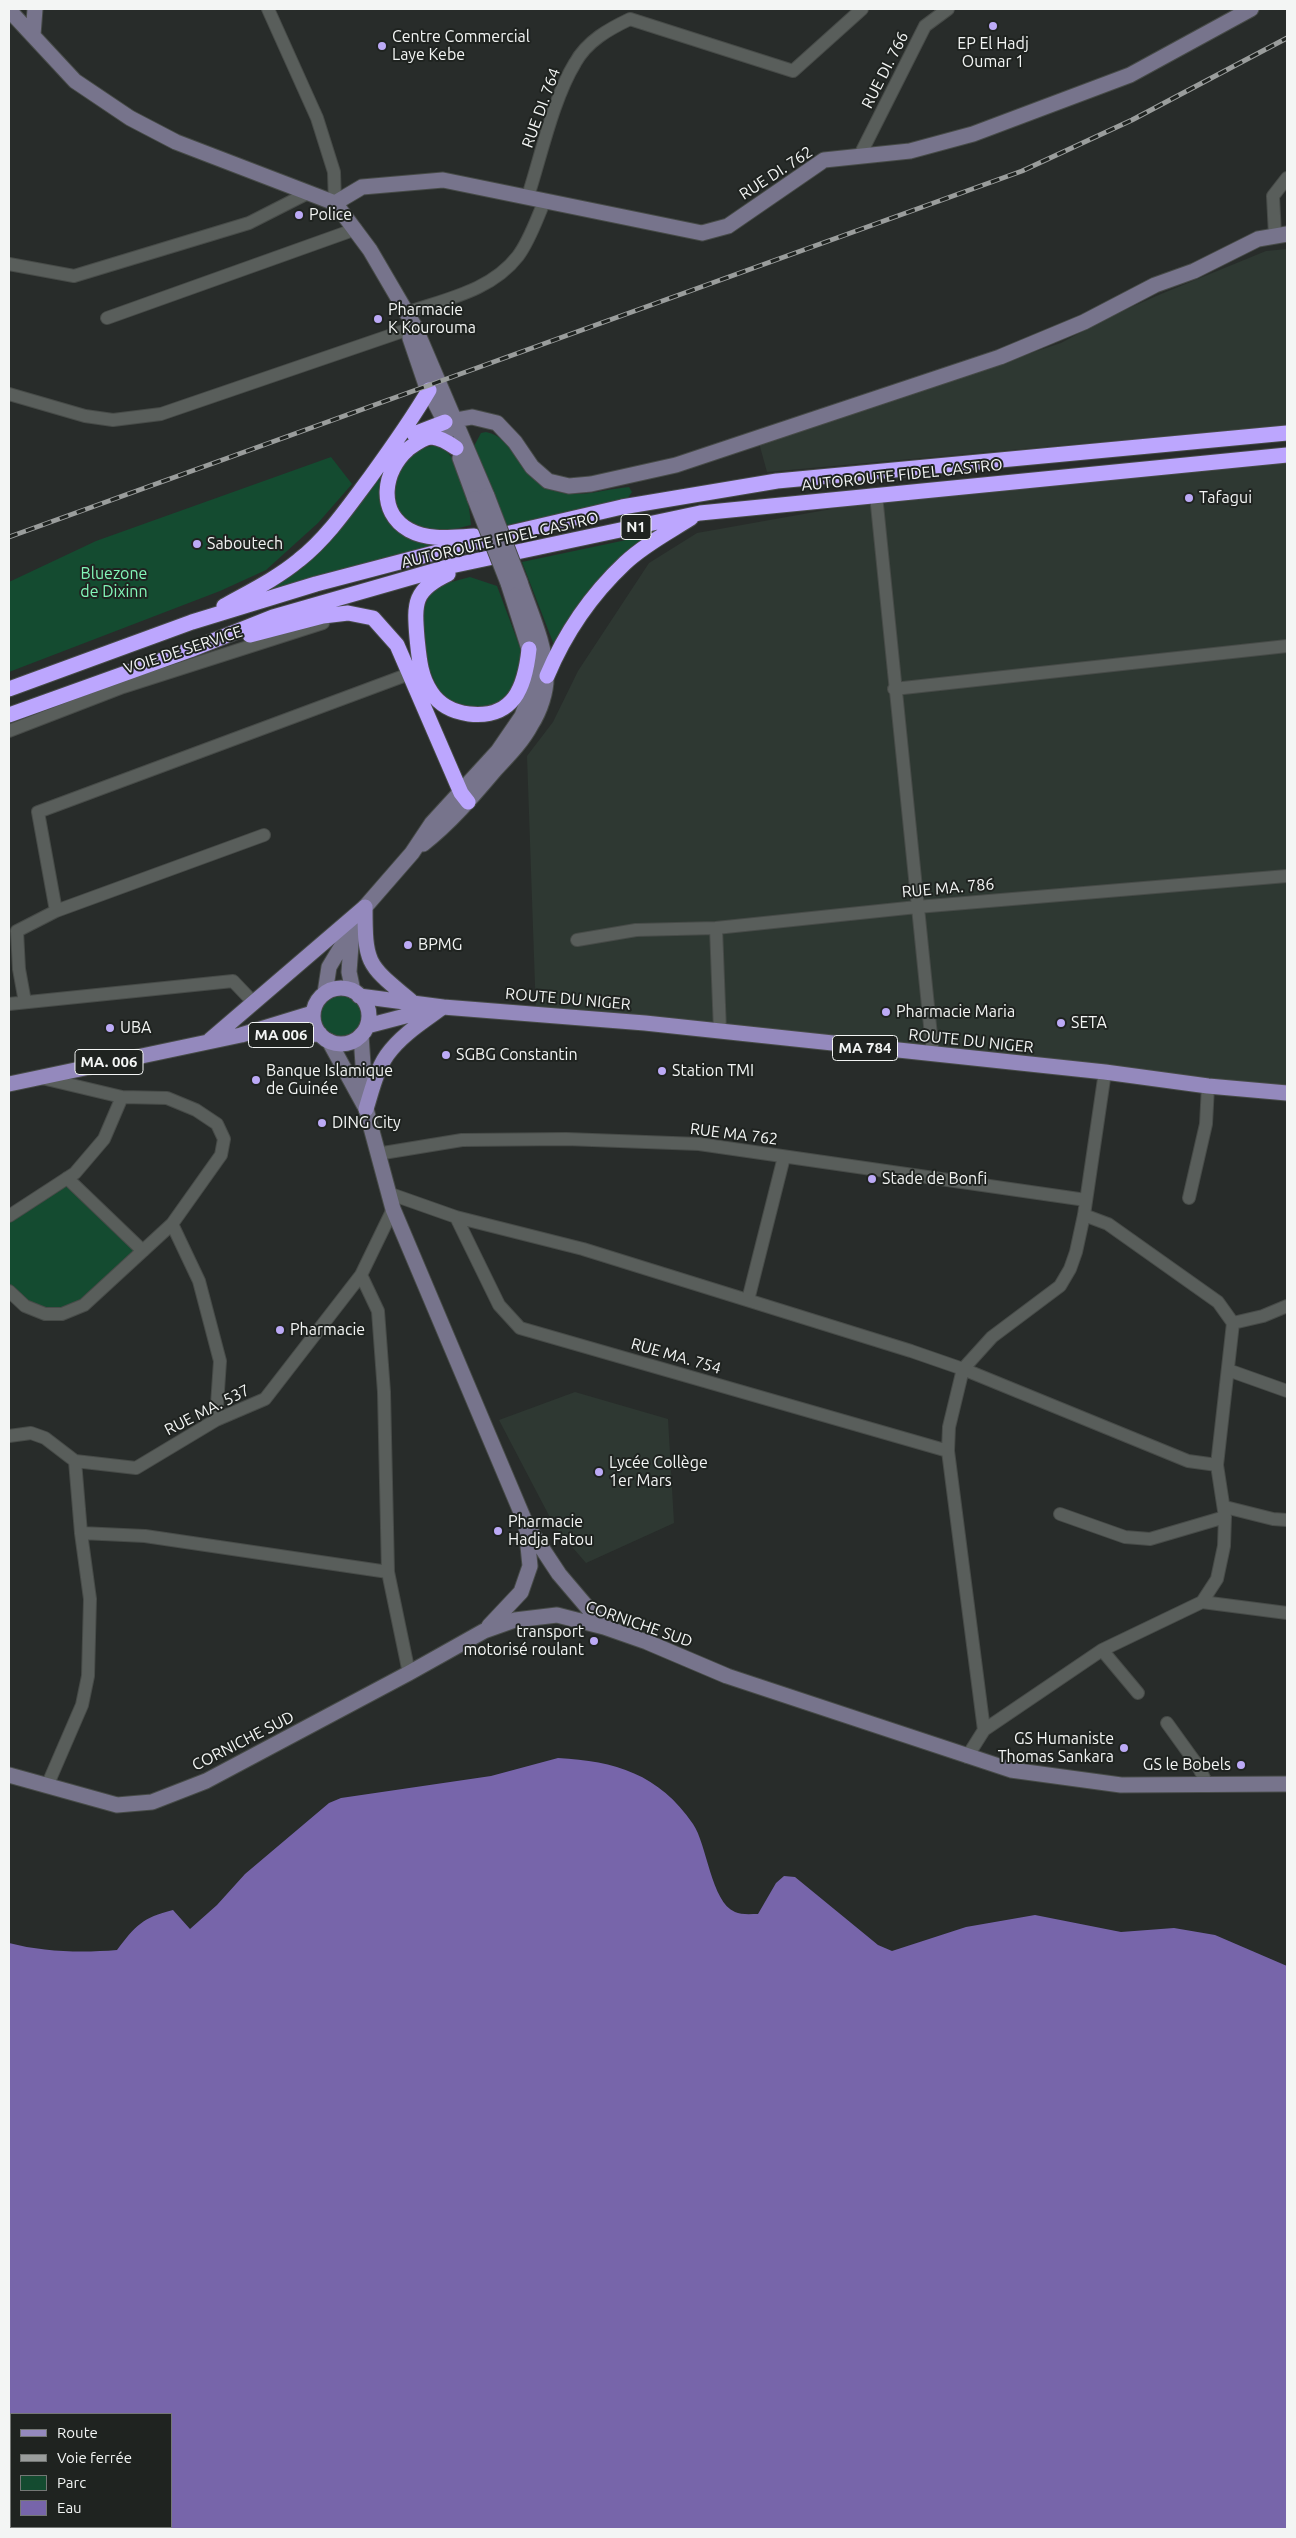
<!DOCTYPE html>
<html>
<head>
<meta charset="utf-8">
<style>
  body { margin:0 }
  #map { position:relative; width:1296px; height:2538px; overflow:hidden; background:#282c2a; font-family:Ubuntu,sans-serif }
  canvas { display:block }
  .frame { position:absolute; inset:0; border:10px solid #f3f5f4; pointer-events:none }
  .legend { position:absolute; left:10px; top:2413px; width:162px; height:115px; box-sizing:border-box; background:#1f2320; border:1px solid #747775; margin:0; padding:6px 9px; list-style:none; font-size:15px; color:#f3f5f4 }
  .legend li { display:flex; align-items:center; gap:10px; height:25px }
  .legend b { width:25px; border:1px solid #747775 }
</style>
</head>
<body>
<div id="map">
<canvas width="1296" height="2538"></canvas>
<div class="frame"></div>
<ul class="legend">
<li><b style="height:6px;background:#9489bd"></b>Route</li>
<li><b style="height:6px;background:#9a9d9c"></b>Voie ferrée</li>
<li><b style="height:14px;background:#144b30"></b>Parc</li>
<li><b style="height:14px;background:#7765aa"></b>Eau</li>
</ul>
</div>
<script>
const ctx = document.querySelector('canvas').getContext('2d');
ctx.lineJoin = 'round';
function fillPath(path, color) {
  ctx.fillStyle = color;
  ctx.fill(path, 'evenodd');
}
function trace(path, color, width, dash) {
  ctx.strokeStyle = color;
  ctx.lineWidth = width;
  ctx.lineCap = dash ? 'butt' : 'round';
  ctx.setLineDash(dash || []);
  ctx.stroke(path);
}
function label(font, color, halo, rows, align = 'center') {
  ctx.font = font + ' Ubuntu,sans-serif';
  ctx.lineWidth = 4;
  ctx.setLineDash([]);
  ctx.textBaseline = 'middle';
  ctx.strokeStyle = halo;
  ctx.fillStyle = color;
  for (const [text, x, y, turn = 0] of rows) {
    ctx.save();
    ctx.translate(x, y);
    ctx.rotate((+turn || 0) * Math.PI / 180);
    ctx.textAlign = isNaN(turn) ? turn : align;
    if (halo) ctx.strokeText(text, 0, 0);
    ctx.fillText(text, 0, 0);
    ctx.restore();
  }
}
fillPath(new Path2D(`
  M1287,249V425L767,472L759,443L1061,343L1109,317L1161,294L1266,251Z
  M1287,462V1093L536,1014L527,756L553,722L578,671L649,563L697,533L854,505Z
  M575,1392L668,1419L674,1523L586,1563L555,1527L499,1420Z`), '#2e3832');
fillPath(new Path2D(`
  M486,432C517,438 521,479 555,491C577,499 606,489 629,487L632,492L627,499L507,525L474,446L481,433Z
  M436,445C462,454 469,501 471,525C455,529 435,534 418,529C380,516 392,464 422,449C426,447 432,446 436,445Z
  M331,457L352,484L318,523L266,570L220,591L9,672V582L96,541Z
  M391,463L386,514L458,543L250,601L300,568L334,537Z
  M664,532C625,566 577,597 554,645L522,562Z
  M470,577L497,586L525,661L507,701L479,711L450,703L439,692L426,661L421,616L429,596L440,585Z
  M316 1016a25 25 0 1 1 50 0a25 25 0 1 1-50 0Z
  M67,1182L137,1250L81,1303L62,1314L25,1302L9,1287V1220Z`), '#144b30');
fillPath(new Path2D(`
  M558,1758C615,1761 659,1774 693,1824C707,1844 711,1902 735,1912C741,1915 751,1914 758,1914L776,1883L784,1876L795,1877L878,1945L892,1951L966,1927L1035,1915L1121,1932L1174,1928L1215,1935L1287,1966V2529H9V1943C43,1952 82,1953 117,1950C136,1925 142,1918 173,1910L190,1929L217,1905L245,1874L329,1803L341,1798L491,1776ZM11,2414H171V2527H11Z`), '#7765aa');
const street = new Path2D(`
  M268,9L317,118L334,172L335,203
  M860,155L925,26L948,9
  M528,196C541,156 553,99 575,63C587,41 609,29 630,19L793,71L862,9
  M1275,235L1273,196L1287,178
  M9,264L74,276L249,223L308,193
  M406,313C446,299 491,291 518,256C530,240 537,218 545,200
  M107,318L356,229
  M9,394L85,416L113,420L161,414L415,327
  M876,495L933,1055
  M894,689L1287,646
  M9,731L123,687L323,623
  M56,911L38,812L409,674
  M577,940L636,930L716,928
  M25,1002L19,969L17,931L56,911L264,835
  M9,1004L233,981L254,1003
  M720,1031L716,928L917,907L1287,876
  M377,1154L462,1140L566,1139L699,1144L1086,1200
  M67,1178L143,1251
  M388,1193L456,1217L583,1249L911,1351L963,1369L1188,1461L1217,1465
  M1189,1198L1206,1124L1208,1086
  M9,1216L75,1173L104,1139L122,1097L42,1078
  M456,1217L499,1305L520,1328L948,1451
  M172,1224L199,1281L220,1361L216,1420
  M361,1275L378,1311L384,1392L388,1572L409,1673
  M9,1291L25,1306L45,1314H62L84,1305L172,1224L221,1155L224,1139L217,1124L196,1110L167,1098L122,1097
  M748,1300L784,1157
  M1233,1323L1263,1316L1287,1306
  M1228,1370L1287,1391
  M9,1436L31,1433L45,1438L75,1461L136,1468L216,1420L265,1399L361,1275L393,1209
  M1225,1507L1273,1519L1287,1520
  M1060,1514L1125,1537L1150,1539L1225,1517
  M81,1533L145,1536L388,1572
  M1202,1602L1287,1613
  M1102,1650L1138,1693
  M1167,1723L1198,1766L1208,1786
  M984,1730L948,1451L949,1427L963,1369L992,1337L1060,1286L1070,1269L1076,1252L1084,1215L1105,1072
  M967,1757L984,1730L1102,1650L1202,1602L1217,1579L1224,1546L1225,1517L1217,1465L1233,1323L1218,1302L1108,1224L1084,1215
  M47,1786L82,1705L88,1676L90,1599L81,1533L75,1461`);
const secondary = new Path2D(`
  M9,10L75,81L130,118L176,142L335,203L370,250L415,327L487,496
  M33,35L35,9
  M335,203L362,187L443,180L702,233L728,226L824,160L910,151L973,134L1130,75L1251,9
  M410,338L426,385L449,430
  M445,422L472,417L497,423L515,442L532,467L548,481L569,486L591,484L676,465L1000,357L1084,322L1155,285L1194,271L1258,239L1287,234
  M460,458L475,499
  M423,844C450,823 473,796 495,770C508,756 522,742 531,725C540,711 547,691 546,674C545,643 530,612 520,582
  M352,931L349,972L353,991
  M325,993L329,967L365,907L412,853L432,823L498,751L522,716L531,692L533,672L529,649L508,583
  M361,1035L366,1109L393,1209L526,1524L559,1574L604,1627
  M329,1041L364,1105
  M489,1626L521,1592L530,1566L526,1526
  M9,1775L117,1805L152,1802L206,1781L409,1673L484,1631L515,1620L557,1615L604,1627L647,1642L727,1676L1011,1770L1121,1785L1287,1784`);
const primary = new Path2D(`
  M365,907C365,965 367,964 411,1001
  M313 1016a28 28 0 1 1 56 0a28 28 0 1 1-56 0Z
  M359,996L443,1007L645,1023L1105,1072L1208,1086L1287,1093
  M367,1026L436,1008
  M258,1035L320,1034
  M210,1040L365,907
  M9,1084L241,1035L313,1013
  M366,1109C372,1090 376,1071 387,1055C401,1035 424,1021 443,1007`);
const highway = new Path2D(`
  M414,434L445,422
  M456,448C449,443 441,438 432,437C424,437 415,444 408,449C383,471 377,512 409,530C429,541 453,537 474,536
  M448,574C414,590 414,602 417,638C419,657 420,676 431,692C440,706 454,712 469,714C514,719 525,687 529,649
  M224,606C249,592 276,579 299,560C327,538 348,507 369,479C390,450 411,421 429,390
  M250,635L323,616L348,613L373,618L397,645L461,793L468,802
  M547,676C565,633 591,595 625,563C644,545 669,532 691,518
  M9,689L192,622L316,584L510,533L622,507L777,481L1287,433
  M9,715L190,650L273,617L451,566L700,513L1287,455`);
trace(street, '#474b48', 14);
trace(secondary, '#474b48', 17);
trace(primary, '#474b48', 17);
trace(highway, '#474b48', 17);
trace(street, '#595e5b', 12);
trace(secondary, '#77748c', 15);
trace(primary, '#9489bd', 15);
trace(highway, '#bca6fe', 15);
const rail = new Path2D(`
  M9,537L1022,171L1132,120L1287,38`);
trace(rail, '#9a9d9c', 5);
trace(rail, '#1f2320', 3, [9]);
const secondaryBridge = new Path2D(`
  M487,496L520,582
  M475,499L508,583`);
trace(secondaryBridge, '#474b48', 17, []);
trace(secondaryBridge, '#77748c', 15);
for (const [x, y, r, color] of [
  [993,26,5,"#bcaaf6"],
  [382,46,5,"#bcaaf6"],
  [299,215,5,"#bcaaf6"],
  [378,319,5,"#bcaaf6"],
  [1189,498,5,"#bcaaf6"],
  [197,544,5,"#bcaaf6"],
  [408,945,5,"#bcaaf6"],
  [886,1012,5,"#bcaaf6"],
  [1061,1023,5,"#bcaaf6"],
  [110,1028,5,"#bcaaf6"],
  [446,1055,5,"#bcaaf6"],
  [662,1071,5,"#bcaaf6"],
  [256,1080,5,"#bcaaf6"],
  [322,1123,5,"#bcaaf6"],
  [872,1179,5,"#bcaaf6"],
  [280,1330,5,"#bcaaf6"],
  [599,1472,5,"#bcaaf6"],
  [498,1531,5,"#bcaaf6"],
  [594,1641,5,"#bcaaf6"],
  [1124,1748,5,"#bcaaf6"],
  [1241,1765,5,"#bcaaf6"]
]) {
  const dot = new Path2D();
  dot.arc(x, y, r, 0, 2 * Math.PI);
  ctx.fillStyle = color;
  ctx.fill(dot);
  trace(dot, '#1f2320', 2);
}
for (const [x, y, w] of [
  [636,527,30],
  [281,1035,65],
  [865,1048,65],
  [109,1062,68]
]) {
  const box = new Path2D();
  box.roundRect(x - w / 2, y - 12.5, w, 25, 4);
  ctx.fillStyle = '#1f2320';
  ctx.fill(box);
  trace(box, '#f3f5f4', 1);
}
label('bold 15px', '#f3f5f4', null, [
  ["N1",636,527],
  ["MA 006",281,1035],
  ["MA 784",865,1048],
  ["MA. 006",109,1062]
]);
label('16px', '#f3f5f4', '#1f2320', [
  ["Centre Commercial",392,37],
  ["Laye Kebe",392,55],
  ["EP El Hadj",993,44,"center"],
  ["Oumar 1",993,62,"center"],
  ["Police",309,215],
  ["Pharmacie",388,310],
  ["K Kourouma",388,328],
  ["Tafagui",1199,498],
  ["Saboutech",207,544],
  ["BPMG",418,945],
  ["Pharmacie Maria",896,1012],
  ["SETA",1071,1023],
  ["UBA",120,1028],
  ["SGBG Constantin",456,1055],
  ["Banque Islamique",266,1071],
  ["de Guinée",266,1089],
  ["Station TMI",672,1071],
  ["DING City",332,1123],
  ["Stade de Bonfi",882,1179],
  ["Pharmacie",290,1330],
  ["Lycée Collège",609,1463],
  ["1er Mars",609,1481],
  ["Pharmacie",508,1522],
  ["Hadja Fatou",508,1540],
  ["transport",584,1632,"right"],
  ["motorisé roulant",584,1650,"right"],
  ["GS Humaniste",1114,1739,"right"],
  ["Thomas Sankara",1114,1757,"right"],
  ["GS le Bobels",1231,1765,"right"]
], 'left');
label('16px', '#f3f5f4', '#1f2320', [
  ["RUE DI. 766",885,70,-63],
  ["RUE DI. 764",541,108,-70],
  ["RUE DI. 762",776,173,-33],
  ["AUTOROUTE FIDEL CASTRO",902,475,-6],
  ["AUTOROUTE FIDEL CASTRO",500,540,-13],
  ["VOIE DE SERVICE",183,650,-18],
  ["RUE MA. 786",948,888,-5],
  ["ROUTE DU NIGER",568,999,5],
  ["ROUTE DU NIGER",971,1041,6],
  ["RUE MA 762",734,1134,7],
  ["RUE MA. 754",676,1356,16],
  ["RUE MA. 537",207,1410,-27],
  ["CORNICHE SUD",639,1624,19],
  ["CORNICHE SUD",243,1741,-27]
]);
label('16px', '#83f6b8', '#1f2320', [
  ["Bluezone",114,574],
  ["de Dixinn",114,592]
]);
</script>
</body>
</html>
